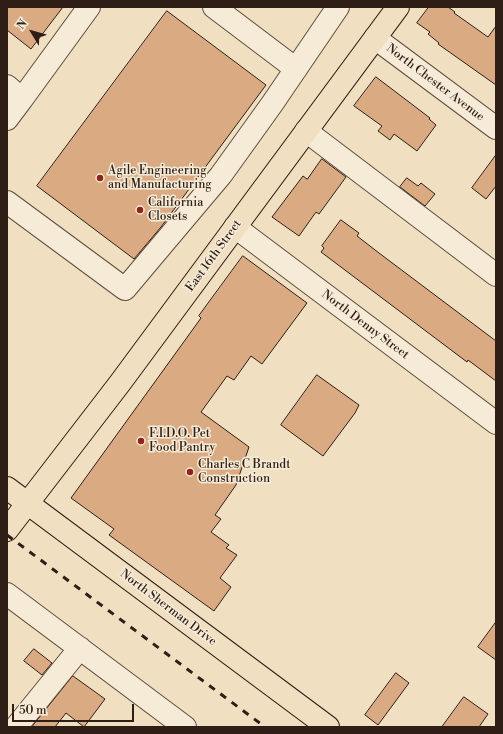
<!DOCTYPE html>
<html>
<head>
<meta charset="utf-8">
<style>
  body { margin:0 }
  #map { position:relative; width:503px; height:734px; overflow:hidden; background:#f0e0c1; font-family:"Libre Bodoni",serif }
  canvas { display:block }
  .frame { position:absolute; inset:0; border:8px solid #2f1e16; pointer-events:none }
  .north { position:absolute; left:12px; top:12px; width:40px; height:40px; -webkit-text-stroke:3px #f5ebd7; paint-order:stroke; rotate:307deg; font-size:11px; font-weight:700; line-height:16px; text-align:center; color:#2f1e16 }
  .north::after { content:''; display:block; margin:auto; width:14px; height:18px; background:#2f1e16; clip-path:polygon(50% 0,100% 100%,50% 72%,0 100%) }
  .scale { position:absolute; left:12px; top:704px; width:122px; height:18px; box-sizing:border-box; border:2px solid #2f1e16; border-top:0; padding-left:5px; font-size:12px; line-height:14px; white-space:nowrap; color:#2f1e16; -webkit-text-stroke:3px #f5ebd7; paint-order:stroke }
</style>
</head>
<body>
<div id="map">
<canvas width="503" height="734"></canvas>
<div class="frame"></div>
<div class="north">N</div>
<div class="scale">50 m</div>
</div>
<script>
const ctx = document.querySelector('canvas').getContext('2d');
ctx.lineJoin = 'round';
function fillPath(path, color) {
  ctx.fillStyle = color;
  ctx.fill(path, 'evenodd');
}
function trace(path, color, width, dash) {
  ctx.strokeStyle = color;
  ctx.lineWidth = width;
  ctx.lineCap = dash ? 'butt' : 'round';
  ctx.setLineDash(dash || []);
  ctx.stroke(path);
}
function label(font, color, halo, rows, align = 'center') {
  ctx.font = font + ' "Libre Bodoni",serif';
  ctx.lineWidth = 3;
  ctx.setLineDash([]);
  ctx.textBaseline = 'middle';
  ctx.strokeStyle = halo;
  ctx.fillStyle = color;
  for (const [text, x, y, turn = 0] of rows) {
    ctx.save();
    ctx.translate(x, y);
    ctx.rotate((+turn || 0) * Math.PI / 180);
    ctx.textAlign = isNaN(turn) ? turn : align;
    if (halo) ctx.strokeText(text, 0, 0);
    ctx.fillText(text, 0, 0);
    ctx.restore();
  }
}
const building = new Path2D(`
  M7,7H63L31,49L7,30Z
  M429,7H448L455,12L454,13L488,37L496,26V85L438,44L439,43L428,34L430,32L417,23Z
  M167,11L266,85L161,227L134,259L37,186Z
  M376,77L430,118L429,119L436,125L417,151L394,134L390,140L378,131L382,126L354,106Z
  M496,155V186L486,199L472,188Z
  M322,159L346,177L319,214L316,212L299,236L272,217L303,176L307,179Z
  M407,178L418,186L421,183L435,194L425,206L400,187Z
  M341,220L359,233L357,236L379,253L496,341V381L468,360L467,362L321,252L324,248L322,246Z
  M243,256L307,303L262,364L251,356L234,380L227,376L201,412L249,447L236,485L215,515L221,519L211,532L229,545L226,548L237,555L220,578L231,587L214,611L109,535L114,529L71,498L201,318L199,316Z
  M317,375L359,405L355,413L323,456L281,425Z
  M496,622V660L478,647Z
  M34,649L52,663L42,675L24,661Z
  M396,673L409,683L378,725L365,715Z
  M73,676L105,699L84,727L66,713L55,727H32Z
  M464,697L488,714L479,727H442Z`);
fillPath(building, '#daaa83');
trace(building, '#2f1e16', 1);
const minor = new Path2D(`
  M214,7L296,69
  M375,38L496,128
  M7,86L22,99L7,119
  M22,99L89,7
  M306,131L496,275
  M7,202L125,289L221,175L272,104L338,7
  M235,227L496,423
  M7,594L185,727
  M16,727L80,648`);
const major = new Path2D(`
  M7,488L328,727
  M7,530L120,383L398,7`);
trace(minor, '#5f4e41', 24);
trace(major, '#2f1e16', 24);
trace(minor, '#f5ebd7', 22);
trace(major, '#f0e0c1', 22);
trace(new Path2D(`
  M7,535L265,727`), '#2f1e16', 3, [7, 7]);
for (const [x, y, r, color] of [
  [100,178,4,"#8f2418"],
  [140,210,4,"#8f2418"],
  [141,441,4,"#8f2418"],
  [190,472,4,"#8f2418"]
]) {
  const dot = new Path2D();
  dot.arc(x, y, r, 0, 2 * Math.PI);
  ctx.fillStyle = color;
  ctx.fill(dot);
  trace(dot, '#f5ebd7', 1.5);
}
label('12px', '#2f1e16', '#f5ebd7', [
  ["North Chester Avenue",435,83,37],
  ["East 16th Street",214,256,-54],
  ["North Denny Street",365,325,37],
  ["North Sherman Drive",168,608,37]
]);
label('12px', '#2f1e16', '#f5ebd7', [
  ["Agile Engineering",108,171],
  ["and Manufacturing",108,185],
  ["California",148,203],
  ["Closets",148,217],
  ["F.I.D.O. Pet",149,434],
  ["Food Pantry",149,448],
  ["Charles C Brandt",198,465],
  ["Construction",198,479]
], 'left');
</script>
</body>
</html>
